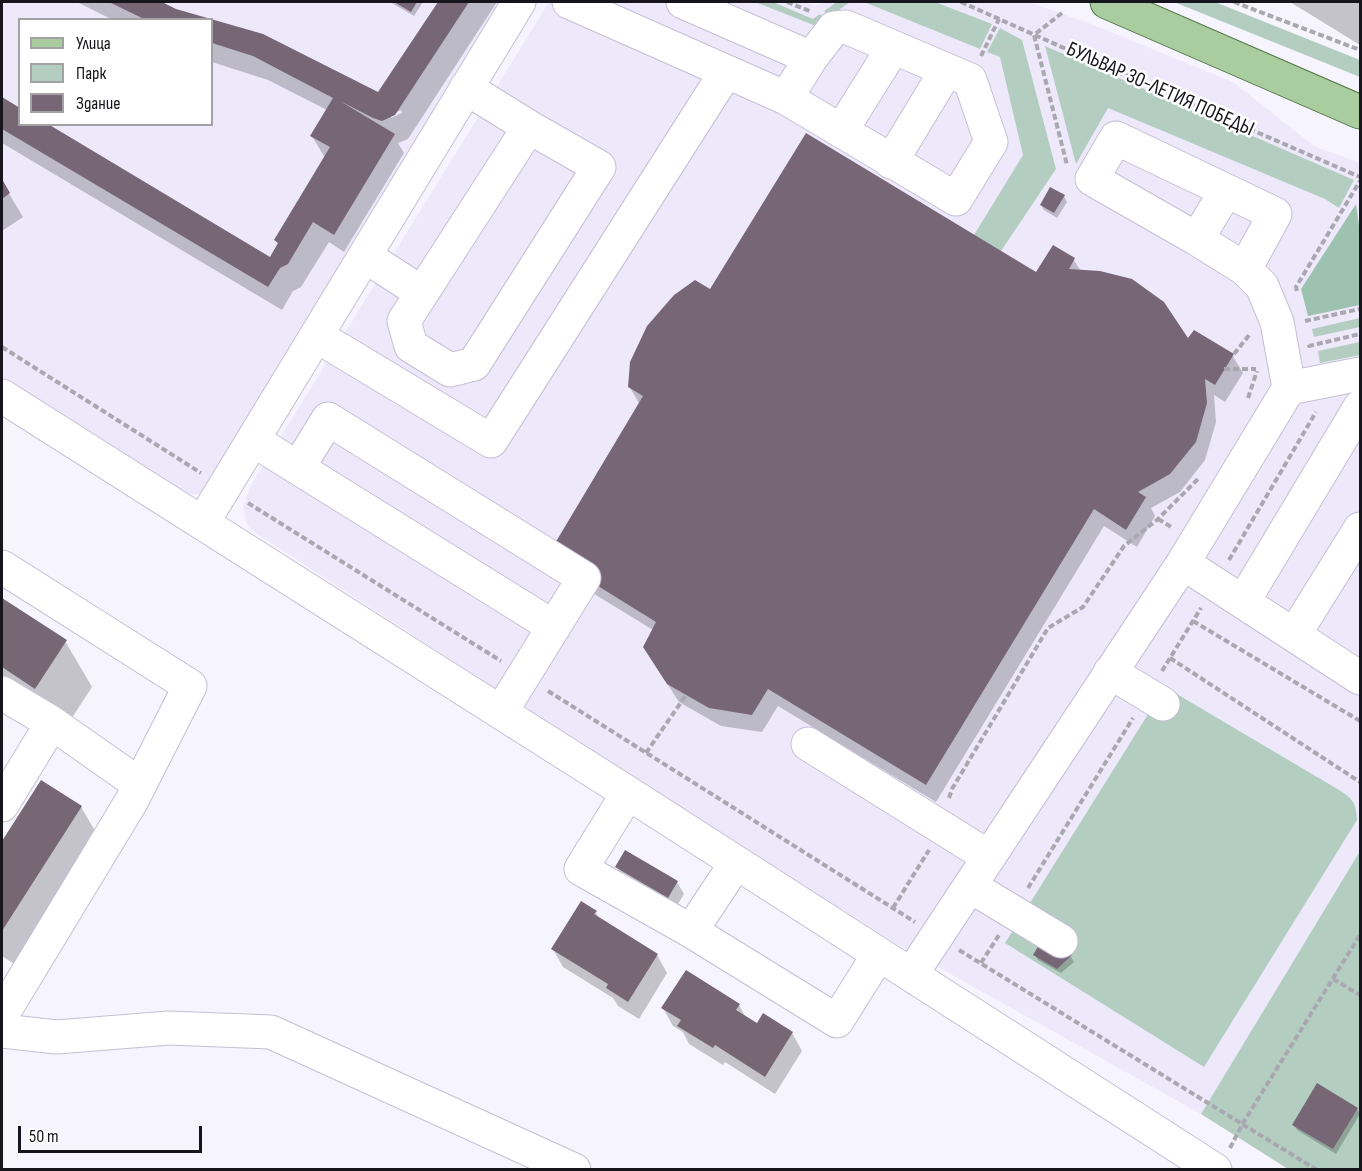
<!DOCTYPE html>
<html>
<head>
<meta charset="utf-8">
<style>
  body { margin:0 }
  #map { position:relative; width:1362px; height:1171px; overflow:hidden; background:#f6f4fe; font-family:"Sofia Sans Condensed",sans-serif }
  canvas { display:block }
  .frame { position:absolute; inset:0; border:3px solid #16141c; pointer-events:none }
  .legend { position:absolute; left:18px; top:18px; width:195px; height:108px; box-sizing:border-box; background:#fff; border:2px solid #a2a1a4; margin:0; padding:8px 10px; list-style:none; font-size:18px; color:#16141c }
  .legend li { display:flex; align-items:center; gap:12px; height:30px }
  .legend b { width:30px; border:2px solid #a2a1a4 }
  .scale { position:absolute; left:18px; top:1126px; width:184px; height:27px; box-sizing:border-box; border:3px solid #16141c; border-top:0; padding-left:8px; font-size:18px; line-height:21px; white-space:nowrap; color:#16141c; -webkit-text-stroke:4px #fff; paint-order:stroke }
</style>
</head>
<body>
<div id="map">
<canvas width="1362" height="1171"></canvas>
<div class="frame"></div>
<ul class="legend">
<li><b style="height:8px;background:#aacd9f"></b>Улица</li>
<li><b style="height:16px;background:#b3cec0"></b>Парк</li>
<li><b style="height:16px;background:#776776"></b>Здание</li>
</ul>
<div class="scale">50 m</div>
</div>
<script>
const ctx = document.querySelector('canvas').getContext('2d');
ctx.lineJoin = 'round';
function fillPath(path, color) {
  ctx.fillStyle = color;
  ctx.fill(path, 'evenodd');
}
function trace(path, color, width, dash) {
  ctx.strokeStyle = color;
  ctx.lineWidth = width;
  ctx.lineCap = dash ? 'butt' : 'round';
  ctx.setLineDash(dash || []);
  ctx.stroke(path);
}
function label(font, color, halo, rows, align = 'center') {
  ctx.font = font + ' "Sofia Sans Condensed",sans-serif';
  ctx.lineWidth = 5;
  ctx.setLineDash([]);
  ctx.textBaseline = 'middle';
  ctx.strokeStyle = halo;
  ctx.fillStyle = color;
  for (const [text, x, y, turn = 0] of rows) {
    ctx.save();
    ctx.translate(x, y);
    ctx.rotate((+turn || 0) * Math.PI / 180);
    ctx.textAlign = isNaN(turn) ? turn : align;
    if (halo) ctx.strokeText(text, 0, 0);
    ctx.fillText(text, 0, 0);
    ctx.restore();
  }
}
fillPath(new Path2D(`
  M2,2H510L212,489L200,494L187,495L176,490L2,378ZM20,20H212V124H20Z
  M549,2H804L816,6L823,2H1029L1091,24L1233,82L1314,146L1360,163V851L1201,1114L895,943L624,772L251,530L245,520L243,507L251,485Z`), '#ede9fb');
fillPath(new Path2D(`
  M755,2H773L813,19L820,14L824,20L816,26Z
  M837,2H850L829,17L824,11Z
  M864,2H935L992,24L980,49Z
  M1174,2H1215L1360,60V77Z
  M1000,28L1022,40L1056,169L1001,251L974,235L1023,155L1000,57L987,52Z
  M1045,46L1354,180L1339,208L1325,199L1108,108L1076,164Z
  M1360,318V327L1314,337L1312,329Z
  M1360,342V355L1320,363L1318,351Z
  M1165,687L1339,790C1353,799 1356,802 1357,820L1204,1067L1005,943Z
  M1360,851V1169H1288L1201,1114Z`), '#b3cec0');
fillPath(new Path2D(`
  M1356,204L1360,233V305L1308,316L1301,289Z`), '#9ec2b0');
fillPath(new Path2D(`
  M77,2H159L176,10L208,20H113Z
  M390,2H423L414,16Z
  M440,2H497L408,139L398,143L404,153L344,252L329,242L301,287L293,291L282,310L2,143V99L20,110V124L271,259L279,246L276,240L325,158L312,136L327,110L268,80L212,62V20L262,35L378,94ZM401,110L402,113L391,118V115Z
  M1290,2H1360V45Z
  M2,182L23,217L2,231Z
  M1064,196L1067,202L1057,218L1044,210L1041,205Z
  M1073,259L1081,271L1188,341L1232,355L1243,373L1225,402L1214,395L1216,422L1205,460L1180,492L1151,508L1155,516L1137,547L1104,526L936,802L778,706L762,732L721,726L679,702L655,665L653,630L560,573L640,405L629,386L711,291L1037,274Z
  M2,600L65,641L92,687L62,733L2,694Z
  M42,782L81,807L101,841L19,967L2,956V844Z
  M617,867L677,882L684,894L675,909L624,879Z
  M596,912L599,919L657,955L667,973L639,1019L618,1006L613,998L563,967L553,949Z
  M1043,940L1071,957L1074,962L1061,973L1038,960L1035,955Z
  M739,1005L746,1018L757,1025L792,1033L802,1051L775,1094L725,1062L723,1065L689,1044L683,1032L673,1026L663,1008Z
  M1357,1109L1360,1114L1336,1154L1297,1130L1294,1125Z`), '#0003');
fillPath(new Path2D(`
  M109,2H162L176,9L263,34L378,92L438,2H469L395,115L382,121L373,118L340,101L395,134L334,235L313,222L288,264L280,268L268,287L2,129V97L20,108V124H48L270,257L278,243L274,240L330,147L310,136L333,98L253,56L212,43V20H146Z
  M394,2H417L411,12Z
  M806,133L1036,272L1053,245L1075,258L1069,269L1100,271L1132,279L1164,302L1188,338L1194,330L1234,354L1215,385L1205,379L1207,403L1196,442L1170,474L1138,492L1146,497L1126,530L1094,509L926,785L768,689L752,715L709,708L667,684L643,647L656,622L548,555L643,396L628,387L630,362L647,326L674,295L695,280L710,289Z
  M2,179L10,193L2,199Z
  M1050,187L1065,195L1054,213L1040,205Z
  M2,598L67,640L35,689L2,667Z
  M41,780L82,806L2,931V841Z
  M625,850L678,881L668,898L615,867Z
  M581,901L597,911L594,914L658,954L628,1002L606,988L608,984L551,949Z
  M1043,938L1072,955L1057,969L1033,955Z
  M686,970L740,1004L736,1010L757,1023L763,1013L793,1032L765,1077L715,1045L713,1048L677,1026L681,1020L661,1008Z
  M1317,1083L1358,1108L1333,1149L1292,1125Z`), '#776776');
const minor = new Path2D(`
  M569,2L786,98L956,199L991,142L970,80L846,27L834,28L811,58L786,98
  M683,2L811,58
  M466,88L529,127
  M529,127L599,167L474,364L450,370L411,346L404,321Z
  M841,131L893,48
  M1116,138L1275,214L1245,269L1197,239L1092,179Z
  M891,162L946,71
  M1197,239L1226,191
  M365,256L422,293
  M317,336L491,441L726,72
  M1289,388L1360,374
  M2,396L628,793L1215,1170
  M253,440L554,627
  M298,468L328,419L584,578L501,712
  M203,522L519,2
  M1183,563L1360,678
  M2,567L190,686L131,802L2,1015
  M1243,602L1360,407
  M1294,635L1360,529
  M1110,672L1163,704
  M2,693L52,723L139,784
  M808,744L989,857
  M628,793L581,869L691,931
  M2,805L52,723
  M736,863L691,931L837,1021L879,954
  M970,886L1061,941
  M911,975L1183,563L1289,388L1277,322L1262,286L1245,269
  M2,1031L57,1037L169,1028L271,1032L574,1170`);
const major = new Path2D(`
  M1107,2L1360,112`);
trace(minor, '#c4bfd5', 35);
trace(major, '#527748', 35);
trace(new Path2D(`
  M787,2L812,12
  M961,2L1084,57L1360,177
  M1234,2L1360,50
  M1062,13L1034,35L1067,165
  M981,56L999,19
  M1297,291L1296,287L1360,181
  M1305,321L1360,309
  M1309,345V346L1360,334
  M2,347L201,473
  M1234,354L1250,334
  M1224,369H1256
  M1248,398L1257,371
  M248,503L501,661
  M1158,519L1173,528
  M1229,560L1316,412
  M1193,621L1360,721
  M1170,658L1360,782
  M1162,671L1201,608
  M548,691L915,922
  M646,753L686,695
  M949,798L952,789L1048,628L1083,607L1124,546L1158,519L1198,479
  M1028,888L1133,718
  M893,908L929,850
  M959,950L1317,1170
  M981,963L999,935
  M1333,979L1360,995
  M1230,1148L1243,1123L1360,935`), '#a9a7b0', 4, [6, 3]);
trace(minor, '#fff', 33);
trace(major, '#aacd9f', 33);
label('21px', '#16141c', '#fff', [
  ["БУЛЬВАР 30-ЛЕТИЯ ПОБЕДЫ",1160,90,24]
]);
</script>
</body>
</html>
